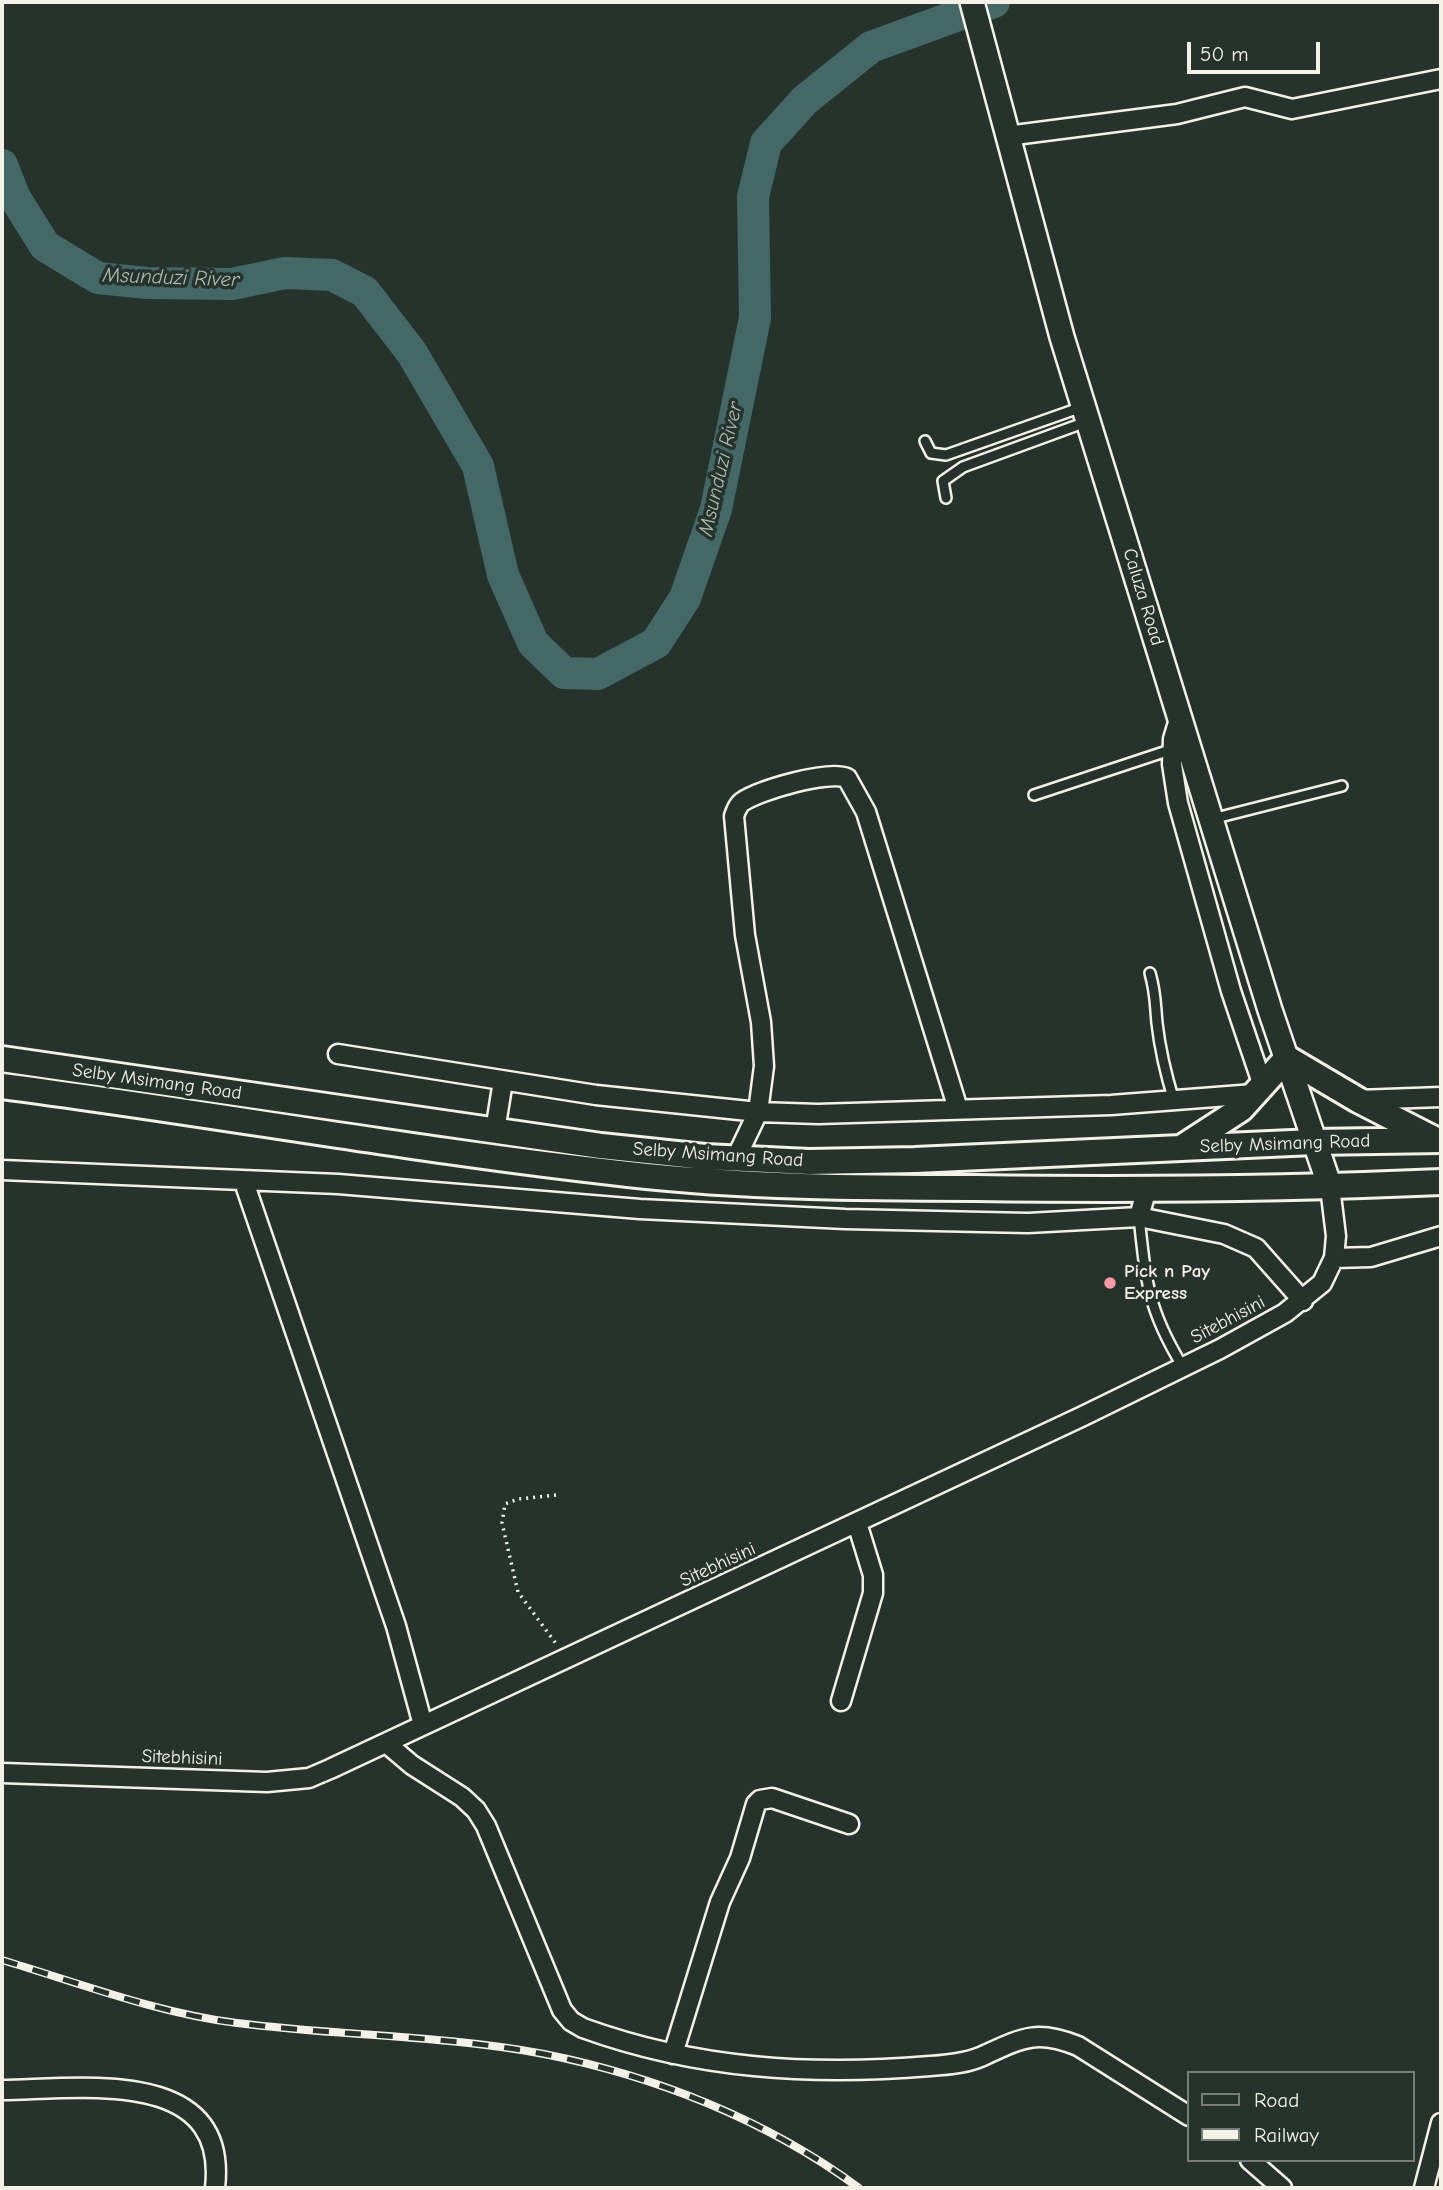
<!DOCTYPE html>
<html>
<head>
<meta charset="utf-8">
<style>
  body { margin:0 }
  #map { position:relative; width:1443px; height:2190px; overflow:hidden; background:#26332d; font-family:"Comic Neue",sans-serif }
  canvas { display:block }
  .frame { position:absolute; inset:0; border:4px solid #f4f1e8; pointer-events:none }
  .legend { position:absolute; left:1187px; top:2071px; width:228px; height:91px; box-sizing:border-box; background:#26332d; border:2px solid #787f78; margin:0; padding:9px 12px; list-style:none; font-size:21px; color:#f4f1e8 }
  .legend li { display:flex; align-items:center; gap:14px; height:35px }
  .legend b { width:35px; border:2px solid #787f78 }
  .scale { position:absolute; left:1187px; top:42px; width:133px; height:32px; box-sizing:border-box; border:4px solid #f4f1e8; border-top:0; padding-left:9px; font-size:21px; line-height:24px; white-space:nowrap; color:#f4f1e8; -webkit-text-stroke:5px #26332d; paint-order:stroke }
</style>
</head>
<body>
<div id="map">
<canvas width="1443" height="2190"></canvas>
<div class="frame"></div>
<ul class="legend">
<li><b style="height:9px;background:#26332d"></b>Road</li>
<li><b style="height:9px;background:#f4f1e8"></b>Railway</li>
</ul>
<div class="scale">50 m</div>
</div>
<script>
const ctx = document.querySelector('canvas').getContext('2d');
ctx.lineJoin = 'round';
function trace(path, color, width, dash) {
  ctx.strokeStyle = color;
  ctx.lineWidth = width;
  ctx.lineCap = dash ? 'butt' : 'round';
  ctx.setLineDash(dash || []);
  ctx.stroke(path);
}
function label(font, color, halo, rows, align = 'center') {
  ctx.font = font + ' "Comic Neue",sans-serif';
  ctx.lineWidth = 7;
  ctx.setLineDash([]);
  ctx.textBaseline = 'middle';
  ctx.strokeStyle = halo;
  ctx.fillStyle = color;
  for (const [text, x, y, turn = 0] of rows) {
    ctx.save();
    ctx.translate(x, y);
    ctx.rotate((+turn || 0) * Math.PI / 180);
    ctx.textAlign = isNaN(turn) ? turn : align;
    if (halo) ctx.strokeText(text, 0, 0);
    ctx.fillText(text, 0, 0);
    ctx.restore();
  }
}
trace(new Path2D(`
  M2,165L15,198L45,246L98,278L147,283L232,284L285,273L332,275L365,292L412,353L478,466L503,575L533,643L564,673L598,674L656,643L685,598L716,509L755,318L753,197L766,143L805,100L871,47L994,2`), '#436866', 32);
const service = new Path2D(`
  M925,441L931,453L946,455L1082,407
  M946,498L943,481L963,467L1086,422
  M1034,795L1173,749
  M1212,819L1342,786
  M1150,973C1156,994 1155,1003 1157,1023C1160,1050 1166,1075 1174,1101
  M1139,1217C1146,1282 1148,1310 1183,1367`);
const minor = new Path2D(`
  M1007,136L1177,114L1245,97L1292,109L1441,79
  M1180,716L1173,739L1172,764L1178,803L1231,991L1262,1083
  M338,1054L596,1095L758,1112L818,1114L1111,1105L1254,1094
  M1358,1100L1441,1097
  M495,1131L503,1081
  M736,1158L758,1112L764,1066L761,1022L745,935L734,816C736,811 737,806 742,802C760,790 828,770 847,778L866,812L958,1109
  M2,1170L338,1184L640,1209L845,1219L1028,1223L1139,1217L1147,1188
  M244,1182L396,1626L423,1725
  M1139,1217L1224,1234L1256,1248L1303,1301
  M1334,1258L1371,1257L1441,1236
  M841,1701L873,1593V1575L857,1523
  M386,1743L412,1765L462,1797L476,1810L486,1826L562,2010L571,2021L583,2028C696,2069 811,2076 930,2066C949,2065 970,2063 987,2054C1024,2037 1038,2030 1078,2046L1189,2116
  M2,1773L267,1782L309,1778L330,1769L1081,1417L1220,1349L1285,1313L1322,1283L1334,1258L1336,1236L1330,1187
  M673,2054L720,1902L740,1858L756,1804L760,1800L772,1798L849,1824
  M2,2090C81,2089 229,2066 215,2188
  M1250,2160L1282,2188
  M1424,2188L1441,2123`);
const tertiary = new Path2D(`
  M972,2L1062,337L1270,1010L1330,1187`);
const secondary = new Path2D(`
  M2,1059L601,1146L705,1157L809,1162L915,1160L1314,1142L1441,1140
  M2,1086C211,1113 418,1151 628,1174C743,1187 860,1188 976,1188C1131,1190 1286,1189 1441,1182
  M1184,1146L1241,1109L1287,1058L1358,1100L1436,1140`);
trace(service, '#f4f1e8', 14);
trace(minor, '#f4f1e8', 23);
trace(tertiary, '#f4f1e8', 28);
trace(secondary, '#f4f1e8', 30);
trace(new Path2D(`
  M556,1495L518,1499L505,1504L502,1523L518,1592L557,1645`), '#f4f1e8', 3.5, [2, 5]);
trace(service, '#26332d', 9);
trace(minor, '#26332d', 18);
trace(tertiary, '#26332d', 23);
trace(secondary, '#26332d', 24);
const rail = new Path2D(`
  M2,1960C79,1983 157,2013 237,2023C339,2036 443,2035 544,2054C655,2076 767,2120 859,2188`);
trace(rail, '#f4f1e8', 8);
trace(rail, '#26332d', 5, [16]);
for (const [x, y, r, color] of [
  [1110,1283,7,"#ff9aa2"]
]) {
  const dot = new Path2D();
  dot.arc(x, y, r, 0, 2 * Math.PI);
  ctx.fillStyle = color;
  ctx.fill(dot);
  trace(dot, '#26332d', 2.5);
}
label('19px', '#f4f1e8', '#26332d', [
  ["Caluza Road",1143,597,73],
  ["Selby Msimang Road",157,1082,8],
  ["Selby Msimang Road",1285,1144,-2],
  ["Selby Msimang Road",718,1155,4],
  ["Sitebhisini",1228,1320,-28],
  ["Sitebhisini",718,1565,-25],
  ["Sitebhisini",182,1758,2]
]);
label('bold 19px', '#f4f1e8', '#26332d', [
  ["Pick n Pay",1124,1272],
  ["Express",1124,1294]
], 'left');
label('italic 21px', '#adbab4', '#26332d', [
  ["Msunduzi River",171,278,2],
  ["Msunduzi River",721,469,-77]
]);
</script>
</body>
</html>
